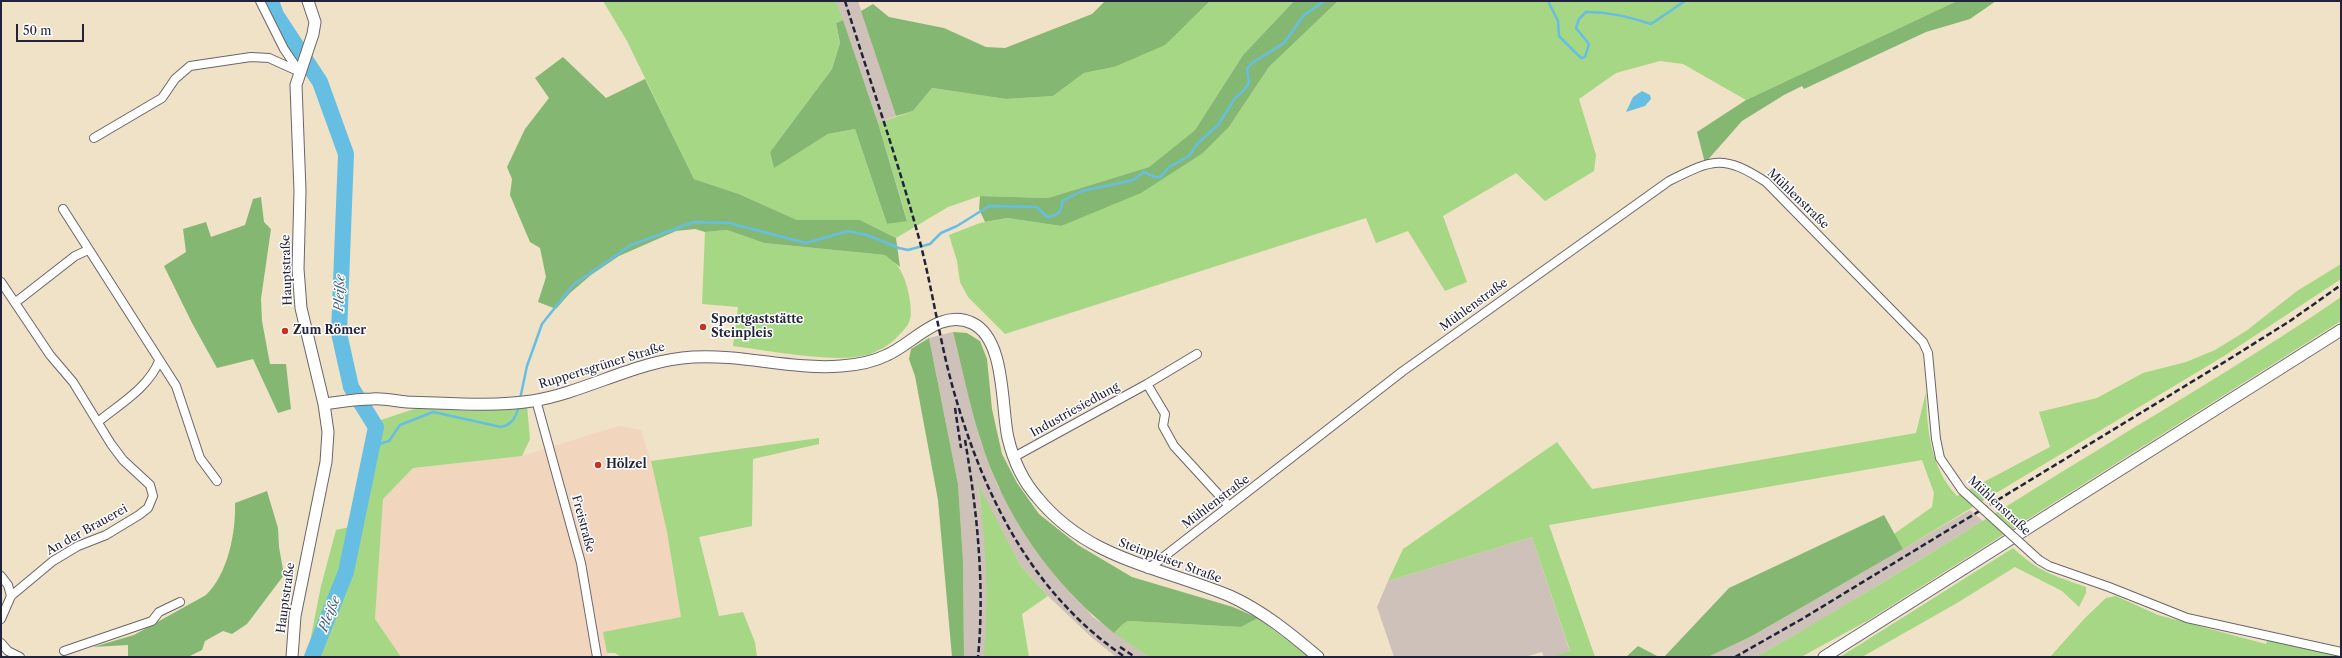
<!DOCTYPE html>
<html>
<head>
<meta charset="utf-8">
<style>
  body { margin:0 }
  #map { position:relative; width:2342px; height:658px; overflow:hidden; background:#f0e2c6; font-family:"Libre Caslon Text",serif }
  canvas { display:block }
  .frame { position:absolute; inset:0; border:2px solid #22223b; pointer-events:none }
  .scale { position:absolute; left:16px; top:24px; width:68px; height:18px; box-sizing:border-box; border:2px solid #22223b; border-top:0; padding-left:5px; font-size:12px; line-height:14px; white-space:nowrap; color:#22223b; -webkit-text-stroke:3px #fff; paint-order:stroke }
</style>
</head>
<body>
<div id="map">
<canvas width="2342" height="658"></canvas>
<div class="frame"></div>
<div class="scale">50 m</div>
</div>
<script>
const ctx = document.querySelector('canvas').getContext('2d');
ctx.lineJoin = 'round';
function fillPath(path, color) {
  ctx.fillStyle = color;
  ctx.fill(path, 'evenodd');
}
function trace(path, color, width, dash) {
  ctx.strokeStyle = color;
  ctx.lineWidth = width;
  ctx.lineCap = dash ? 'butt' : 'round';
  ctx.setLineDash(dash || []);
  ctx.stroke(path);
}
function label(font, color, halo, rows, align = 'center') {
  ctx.font = font + ' "Libre Caslon Text",serif';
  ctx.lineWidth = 3;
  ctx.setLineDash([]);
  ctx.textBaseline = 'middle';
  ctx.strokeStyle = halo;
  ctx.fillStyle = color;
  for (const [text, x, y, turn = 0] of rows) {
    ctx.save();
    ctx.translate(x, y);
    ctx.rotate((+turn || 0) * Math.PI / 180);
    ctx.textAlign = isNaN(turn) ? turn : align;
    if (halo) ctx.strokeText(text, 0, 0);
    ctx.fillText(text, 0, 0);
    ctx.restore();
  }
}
fillPath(new Path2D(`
  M619,426L641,430L651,461L667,532L681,617L603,632L608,657H401L375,619L383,499L413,468L522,456Z`), '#f1d5bd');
fillPath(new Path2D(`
  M836,1H858L896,116L878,123Z
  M953,332L980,439L998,487L1092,616L1149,657H1116L1090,636L1048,596L1020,565L978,486L986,545L988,607L985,657H964L963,560L958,484L929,338Z
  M1970,510L1983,521L1821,620L1756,657H1708L1752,636Z
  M1532,537L1570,652L1551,657H1544L1542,652L1525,657H1394L1377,607L1388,581Z`), '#cec1ba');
fillPath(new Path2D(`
  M603,1H836L843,20L836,23L840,43L832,69L770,152L774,167L828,134L855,129L887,224L907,220L878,123L913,111L932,88L1006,99L1053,96L1084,73L1114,67L1188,22L1210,1H1294L1243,55L1195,130L1149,167L1048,198L980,196L948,207L896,238L860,220H797L739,194L694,179L627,41Z
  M1338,1H1957L1746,100L1683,64L1660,61L1616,73L1579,99L1596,155L1594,171L1545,201L1516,173L1443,216L1467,282L1445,291L1408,231L1376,243L1366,218L1005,334L968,297L960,282L957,261L949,235L980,223L1007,218L1061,226L1203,153L1229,127L1269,67Z
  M727,230L764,243L885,255C902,265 907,282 910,301C912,318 911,324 898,336C890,345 879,351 867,355C836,364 767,350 733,346L738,307L702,304L705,232Z
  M2341,264V279L2224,356L1903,549L1894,534L1932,507L1934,493L1922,460L1549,525L1595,657H1551L1570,651L1532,537L1388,581L1403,549L1557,442L1592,489L1916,433L1926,392C1927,430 1930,467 1957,496L2050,447L2039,412L2097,398L2143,373L2186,362L2215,350L2246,331L2297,291Z
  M2341,297V321L1867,621L1801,657H1756C1873,591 1986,518 2101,448C2182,398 2263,351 2341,297Z
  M527,405L530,439L522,456L413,468L383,499L375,619L401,657H307L321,586L336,530L353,526L381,420L420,407L469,411Z
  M819,438V444L753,459L752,526L699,537L719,616L743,612L755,642L757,657H621L615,653H607L603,632L681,617L667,532L651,461Z
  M978,484L1020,565L1048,596L1022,614L1029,657H984C989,595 986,545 978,484Z
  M2013,548C2040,573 2053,575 2086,587V593L2079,607L2062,591L2015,567L1957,603L1862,657H1840Z
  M2116,596L2158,615L2266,644L2270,632L2341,654V657H2050L2085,618L2106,598Z
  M1258,618L1309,657H1149L1114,633L1123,624L1128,621L1241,627Z`), '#a6d785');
fillPath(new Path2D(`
  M1105,1H1210L1165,45L1114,67L1084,73L1053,96L1006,99L932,88L913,111L896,116L861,11L873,4L889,17L944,28L986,47L1005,48L1092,14Z
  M1294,1H1338L1269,67L1229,127L1203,153L1141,193L1061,226L1007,218L985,222L979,209L980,196L1048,198L1149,167L1195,130L1243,55Z
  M1957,1H1996L1970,19L1926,32L1804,89L1802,86L1784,95L1742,121L1705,163L1697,132L1746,100Z
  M843,20L878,123L907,221L887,224L855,129L828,134L774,168L770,152L832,69L840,43L836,23Z
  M563,57L606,98L645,79L694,179L739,194L797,220H860L896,238L900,267L885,255L764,243L727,230L705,232L695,229L676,231L619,256L591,275L570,293L556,309L538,302L546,277L540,248L530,242L510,195L512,179L507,167L525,129L549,98L535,78Z
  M261,197L264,222L271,229L261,299L262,321L270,364H286L291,409L278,413L253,359L217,368L192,323L164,266L186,252L183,229L206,222L211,237L245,225L253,199Z
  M953,332L967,333L980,341L987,359L992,409L1002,454L1017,483L1039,514L1078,545L1132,577L1233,607L1258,618L1241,627L1128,621L1123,624L1114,633C1051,582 1004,516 980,438C969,403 962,367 953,332Z
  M929,338L958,484L963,560L964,657H952L938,500L915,376L909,359L911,349Z
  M267,491L278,528L279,547L284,575L247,624L232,634L223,631L205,641L202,650L188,657H128V645L93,647L134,635L206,595C228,574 236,532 235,503Z
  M1884,515L1903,549L1752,636L1708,657H1664L1729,588Z
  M1638,646L1659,657H1626Z`), '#84b872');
fillPath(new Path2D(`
  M1642,91L1650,95L1651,99L1645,106L1626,112L1633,97Z`), '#66bfe3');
trace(new Path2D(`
  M1548,1L1558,21L1559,36L1581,58L1585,57L1589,44L1576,28L1579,19L1586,12C1610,12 1629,17 1651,24L1685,1
  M520,399L527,366L542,324L573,285L631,245L694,222L729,223L806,243L848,231L867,235L899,248L908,250L930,244L941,233L957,226L989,206L1037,207L1047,217C1057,216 1063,212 1062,201L1082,191L1133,180L1144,172L1155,177H1160L1169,167L1189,156L1197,144L1218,125L1235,98L1243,91L1249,83L1247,69L1252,63L1284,43L1303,16L1324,1
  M373,446L389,441L400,425L433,412L501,427C512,425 516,417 519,406`), '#66bfe3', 2.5);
trace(new Path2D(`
  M271,1L276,15L320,82L346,154L339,333L351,387L376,427L346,572L312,657`), '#66bfe3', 16);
const street = new Path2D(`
  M260,1L284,49L299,71
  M94,138L162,98L175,79L190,66L251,57L269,58L300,72
  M63,209L176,386L200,458L217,481
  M1,282L50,355L73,382L111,444L123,460L150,485L153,496L148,508L139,515L106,535L78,546L53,561L11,596L1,619
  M16,302L75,256L88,250
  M1147,384L1165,414L1163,426L1174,446L1229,506
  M536,400L581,563L597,657
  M99,421C120,404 149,387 159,361
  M1014,457L1147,384L1197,354
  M2039,560L2049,566L2109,587L2187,618L2341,652
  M1148,569L1403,371L1669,181C1713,159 1723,154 1766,182L1923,342L1928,353L1936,439L1940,458L1962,490
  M1,576L8,585L11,596
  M1,643L8,651L20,657
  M64,651L152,621L159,612L180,602`);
const secondary = new Path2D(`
  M324,404C340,402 356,399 372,399C384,398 395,401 407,402C449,403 490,407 532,401C587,392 637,360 693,357C742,354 792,370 841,366C857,365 873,362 887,355C914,343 940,308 972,323C1006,339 1001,407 1008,438C1013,459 1023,481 1037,497C1088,560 1160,567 1230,596C1263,611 1291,634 1318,657
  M292,657L295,616L326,462L328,432L324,404L301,308L298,269L300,191L296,85L313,34L315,22L308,1
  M1824,657L2341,330`);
trace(street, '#6a656c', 10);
trace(secondary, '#6a656c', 13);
trace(street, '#fff', 8);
trace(secondary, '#fff', 11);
trace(new Path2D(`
  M845,1C870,81 898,161 920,242C933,292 940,343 954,392C984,496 1032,594 1125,657
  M955,408L961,448
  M965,440C977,510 985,586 978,657
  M1120,647L1135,657
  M1735,657L1802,619L2231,358L2290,321L2341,285`), '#22223b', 2.5, [6, 3]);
const streetBridge = new Path2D(`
  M1962,490L2039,560`);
trace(streetBridge, '#6a656c', 10, []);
trace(streetBridge, '#fff', 8);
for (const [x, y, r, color] of [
  [703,327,4,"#c8321e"],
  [285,331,4,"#c8321e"],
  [598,465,4,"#c8321e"]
]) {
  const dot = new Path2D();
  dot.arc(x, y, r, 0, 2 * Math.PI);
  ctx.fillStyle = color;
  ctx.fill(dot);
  trace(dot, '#fff', 1.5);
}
label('12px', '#22223b', '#fff', [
  ["Mühlenstraße",1798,199,44],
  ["Hauptstraße",287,270,-92],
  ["Mühlenstraße",1474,305,-36],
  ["Ruppertsgrüner Straße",602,366,-17],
  ["Industriesiedlung",1075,410,-29],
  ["Mühlenstraße",1216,502,-37],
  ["Mühlenstraße",1999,506,43],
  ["Freistraße",583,524,75],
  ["An der Brauerei",87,530,-29],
  ["Steinpleiser Straße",1170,561,20],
  ["Hauptstraße",286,598,-82]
]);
label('bold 12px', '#22223b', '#fff', [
  ["Sportgaststätte",711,320],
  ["Steinpleis",711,334],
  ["Zum Römer",293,331],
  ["Hölzel",606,465]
], 'left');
label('italic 13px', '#3d617e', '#fff', [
  ["Pleiße",340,293,-88],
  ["Pleiße",330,614,-68]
]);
</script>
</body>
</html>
